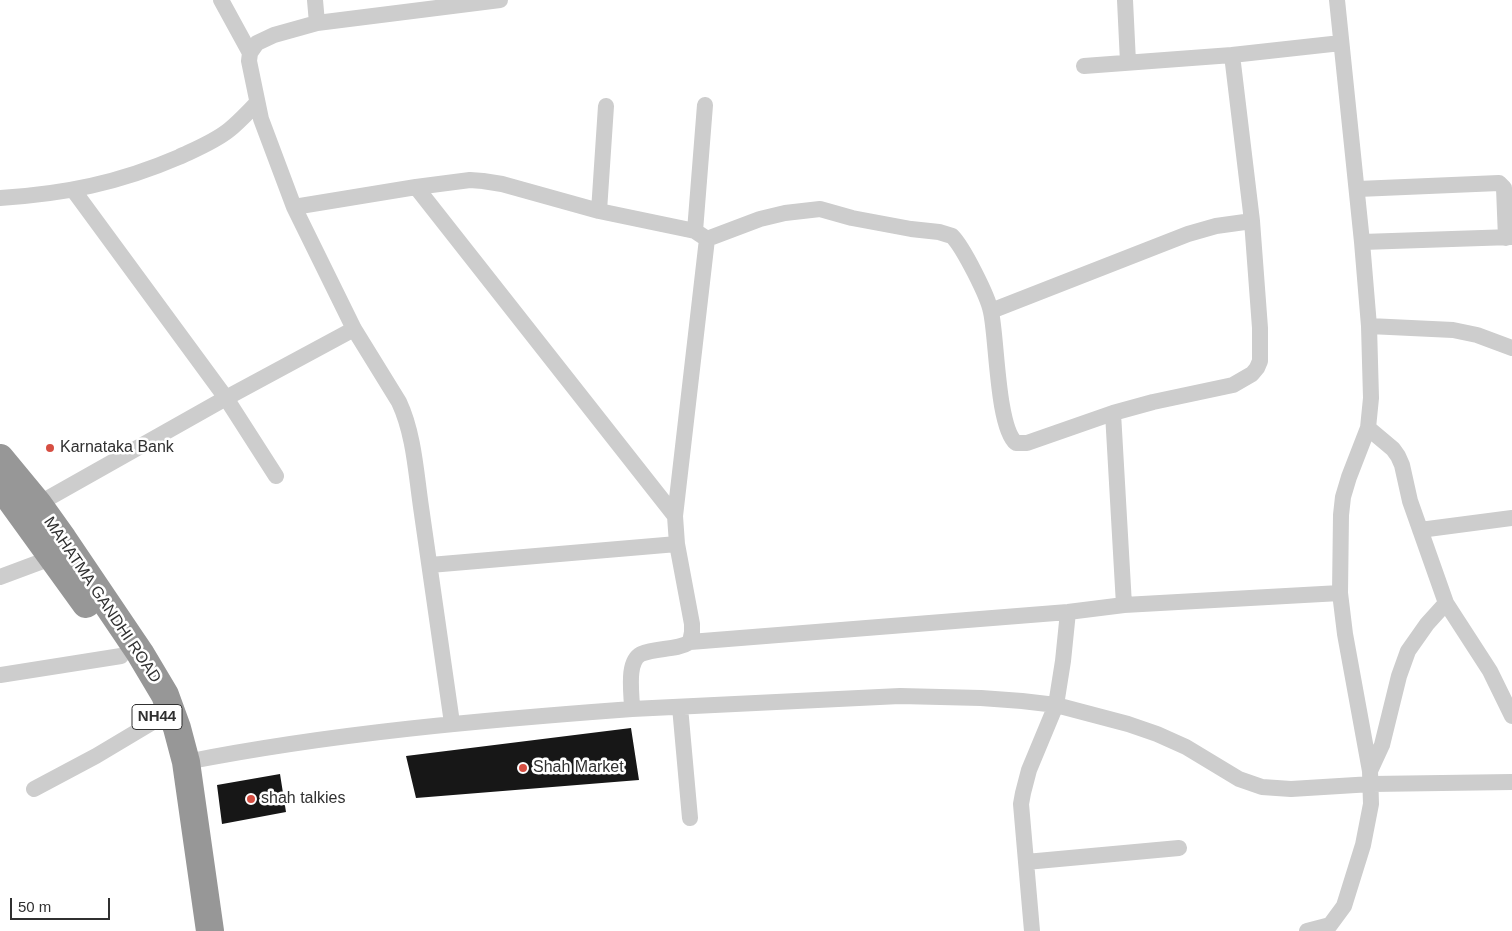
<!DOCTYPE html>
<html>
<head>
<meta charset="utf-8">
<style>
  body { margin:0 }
  #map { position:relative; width:1512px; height:931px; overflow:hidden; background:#fff; font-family:Helvetica,sans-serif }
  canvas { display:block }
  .scale { position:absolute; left:10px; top:898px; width:100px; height:22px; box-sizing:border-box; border:2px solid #303030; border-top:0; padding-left:6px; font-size:15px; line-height:18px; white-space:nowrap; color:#303030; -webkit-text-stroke:4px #fff; paint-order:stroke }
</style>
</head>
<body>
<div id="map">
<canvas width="1512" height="931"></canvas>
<div class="scale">50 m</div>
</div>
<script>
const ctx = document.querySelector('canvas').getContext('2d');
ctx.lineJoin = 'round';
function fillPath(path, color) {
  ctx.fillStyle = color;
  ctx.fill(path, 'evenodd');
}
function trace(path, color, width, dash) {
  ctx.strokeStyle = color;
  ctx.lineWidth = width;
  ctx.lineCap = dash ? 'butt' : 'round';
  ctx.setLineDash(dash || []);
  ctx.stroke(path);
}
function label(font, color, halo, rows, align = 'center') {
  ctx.font = font + ' Helvetica,sans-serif';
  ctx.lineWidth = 5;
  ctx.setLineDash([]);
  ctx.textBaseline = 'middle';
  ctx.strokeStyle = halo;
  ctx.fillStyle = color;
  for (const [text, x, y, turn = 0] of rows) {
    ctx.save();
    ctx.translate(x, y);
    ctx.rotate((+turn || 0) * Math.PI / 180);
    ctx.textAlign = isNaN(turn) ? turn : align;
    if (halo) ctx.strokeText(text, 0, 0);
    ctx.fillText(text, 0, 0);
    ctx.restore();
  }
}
fillPath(new Path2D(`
  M631,728L639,780L416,798L406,756Z
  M280,774L286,812L222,824L217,785Z`), '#171717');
trace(new Path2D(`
  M221,0L250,53
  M315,0L317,23
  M1125,0L1128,62
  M1084,66L1232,55L1341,43
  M416,187L675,516
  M1358,189L1499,183L1504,188L1506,238
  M74,191L226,398L276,476
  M0,198C64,194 119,183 179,157C196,149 214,142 229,130C239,122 248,112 257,103
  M294,207L416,187L470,180L483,181L502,184L599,211L695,231L707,239L675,516L677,544L692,624V632L690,642
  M599,211L606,106
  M695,231L705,105
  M707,239L760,219L785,213L820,209L852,218L911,229L939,232L952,236C963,247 988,296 991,312C997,339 997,427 1016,443H1027L1113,413L1153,402L1233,385L1252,374L1257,368L1260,361V328L1252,221L1232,55
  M1362,242L1512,237
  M991,311L1188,234L1216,226L1252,221
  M1369,326L1453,330L1477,335L1512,348
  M1113,413L1124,605
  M1368,428L1393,449L1398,456L1402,465L1410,501L1446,603L1490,671L1512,716
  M38,504L226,398L354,329
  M1420,530L1512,518
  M430,565L677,544
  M0,577L51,558
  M0,675L121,656
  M680,707L690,818
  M632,709L900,696L981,698L1022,701L1056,705L1128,724L1157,734L1186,747L1239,779L1262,787L1291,789L1372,784L1512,782
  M452,723C442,651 432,579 421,507C416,473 414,434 399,402L354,329L294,207L261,119L249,61L250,53L257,43L274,35L317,23L500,0
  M186,762C333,733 483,720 632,709C632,694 626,662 641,654C648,651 656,650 664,649C673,648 682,647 690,642L1068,612L1124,605L1340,593
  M1370,771L1382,745L1399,676L1408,651L1427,624L1446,603
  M34,789L96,756L158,719
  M1026,862L1179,848
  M1032,931L1021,804L1023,793L1029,770L1056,705L1063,661L1068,612
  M1307,931L1330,925L1344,906L1363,845L1371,804L1370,771L1345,634L1340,593L1341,515L1343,497L1349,477L1368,428L1371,398L1369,326L1362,242L1337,0`), '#cdcdcd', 16);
trace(new Path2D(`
  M0,458L38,504L63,539L140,653L165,695L177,728L186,762L210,931
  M0,485L86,604`), '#979797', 28);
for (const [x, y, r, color] of [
  [50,448,5,"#d64e42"],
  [523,768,5,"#d64e42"],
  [251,799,5,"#d64e42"]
]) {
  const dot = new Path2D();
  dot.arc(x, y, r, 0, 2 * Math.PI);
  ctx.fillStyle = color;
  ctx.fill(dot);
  trace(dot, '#fff', 2);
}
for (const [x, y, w] of [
  [157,717,50]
]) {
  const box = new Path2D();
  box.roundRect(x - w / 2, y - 12.5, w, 25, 4);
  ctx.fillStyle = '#fff';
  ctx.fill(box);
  trace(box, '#303030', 1);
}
label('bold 15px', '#303030', null, [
  ["NH44",157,717]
]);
label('16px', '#303030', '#fff', [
  ["Karnataka Bank",60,448],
  ["Shah Market",533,768],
  ["shah talkies",261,799]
], 'left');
label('16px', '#303030', '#fff', [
  ["MAHATMA GANDHI ROAD",102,600,56]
]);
</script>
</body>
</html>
